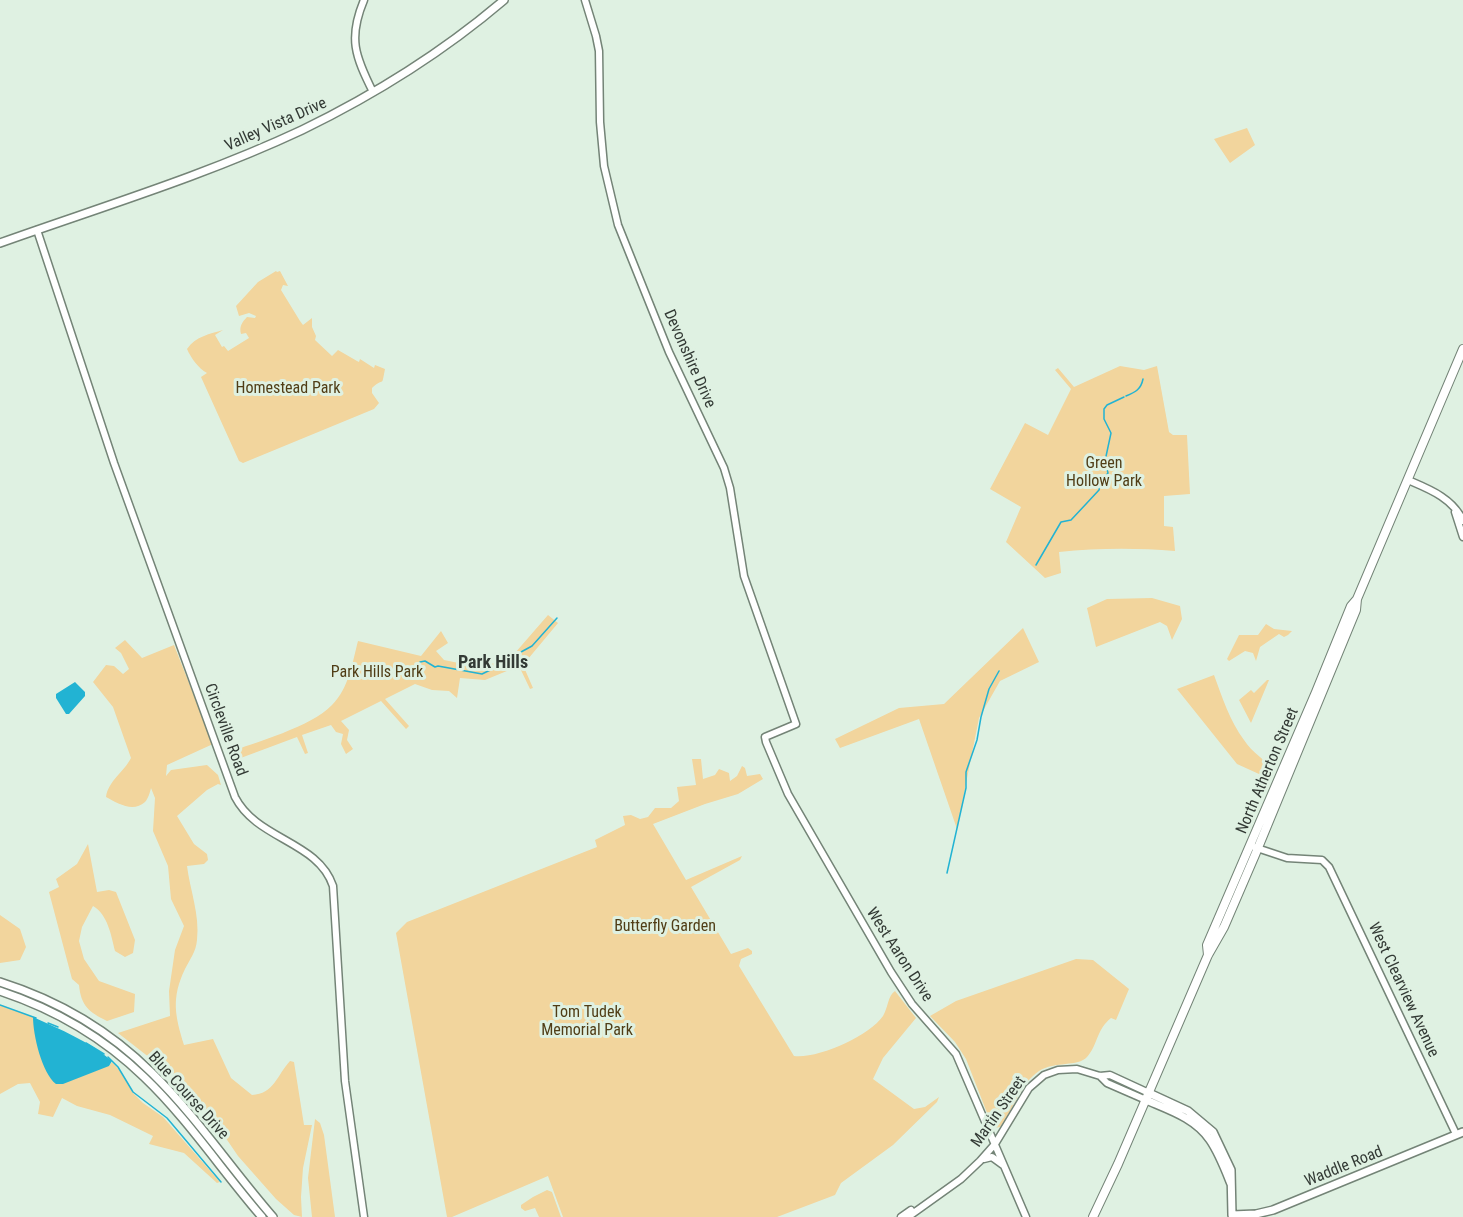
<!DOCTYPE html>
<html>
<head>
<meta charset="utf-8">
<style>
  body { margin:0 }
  canvas { display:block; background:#dff1e2 }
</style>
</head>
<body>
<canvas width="1463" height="1217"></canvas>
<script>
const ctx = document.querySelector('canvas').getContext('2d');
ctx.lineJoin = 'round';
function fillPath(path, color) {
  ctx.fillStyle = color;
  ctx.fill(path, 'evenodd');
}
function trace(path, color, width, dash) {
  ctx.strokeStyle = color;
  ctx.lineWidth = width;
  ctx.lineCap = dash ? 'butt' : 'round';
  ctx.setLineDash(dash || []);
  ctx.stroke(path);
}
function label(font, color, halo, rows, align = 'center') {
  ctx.font = font + ' "Roboto Condensed",sans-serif';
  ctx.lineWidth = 6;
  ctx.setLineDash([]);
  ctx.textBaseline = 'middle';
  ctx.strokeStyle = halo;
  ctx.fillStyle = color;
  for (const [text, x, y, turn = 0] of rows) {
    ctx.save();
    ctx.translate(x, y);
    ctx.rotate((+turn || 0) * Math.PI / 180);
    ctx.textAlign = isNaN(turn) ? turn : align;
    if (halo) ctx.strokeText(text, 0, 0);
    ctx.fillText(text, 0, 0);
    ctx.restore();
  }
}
fillPath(new Path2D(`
  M1247,128L1255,145L1230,163L1214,139Z
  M276,271L277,272L280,271L288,286L283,285L281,290L300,321L303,325L312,318V327L316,336L315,340L332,356L338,350L357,361L359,362L360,359L374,368L375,365L385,369C381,389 385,376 372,388V393L379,403L374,409L243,463L239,461L201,377L207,373C198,368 191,358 187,349C196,336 210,334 223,330L215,335L222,347L224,346L228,351L249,338L246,333L241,334C239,327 242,322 247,317L255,318L256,316L249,313L239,316L236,306L258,282Z
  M1120,366L1144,370L1157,366L1169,432L1173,435H1187L1190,494L1164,496V526L1173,527L1175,551C1137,548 1098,548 1059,552L1061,573L1045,578L1006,542L1021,507L990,489L1025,423L1048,435L1071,389L1055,370L1058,368L1074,387Z
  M1152,598L1180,606L1182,619L1172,640L1167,626L1160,622L1096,647L1087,608L1107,599Z
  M548,615L558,623L523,665L533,688L530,689L519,666L485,680L460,678L457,698L449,691L432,690L415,684L385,699L409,726L406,729L381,701L341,721L349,730L347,740L353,749L346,754L341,744L343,734L336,732L331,725L302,735L308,753L305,754L297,737L230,762L227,753C256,742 311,727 332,705C349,688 352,664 358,641L421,656L441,631L448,643L436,651L444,660L483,668L515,653Z
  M1266,624L1274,629L1292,631L1288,635L1284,637L1279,634L1260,647L1256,661L1253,653L1245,651L1229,661L1227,659L1239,635H1258Z
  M1023,628L1039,662L1000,681L979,718L957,829L919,719L840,748L835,739L899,708L944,704Z
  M125,640L142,658L174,645L213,744L167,765L166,776L171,770L207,765L218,775L221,785L218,784L207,790L177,816L194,844L207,854L208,860L204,864L187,866C190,890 200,915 197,940C196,952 190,959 185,969C171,998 175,1016 184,1045L213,1039L231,1078L252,1095C274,1094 277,1075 290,1061L294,1062L304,1125H312L303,1168L301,1197L302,1217L294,1215L276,1199L238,1156L219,1128L204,1114L187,1091L159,1065L118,1033L170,1016L169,991L175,950L184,926L171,899L168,866L153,831L155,798L151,788C150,792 148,799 145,802C133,813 117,803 106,797C108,781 124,772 131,758L113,707L93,682L106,665L114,666L123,674L129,669L121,653L115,648Z
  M1214,675C1222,697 1230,721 1244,740C1252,753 1266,759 1273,772L1270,779L1237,764L1177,689Z
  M1267,680H1269L1251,723L1239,700L1251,690L1254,693Z
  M692,759H701L703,779L715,775L719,769L729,773L730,781L737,776L742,766L745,768L747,776L760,774L763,779L738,794L705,804L653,824L686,880L742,856L740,860L691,887L731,954L748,948L752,951V954L741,959L739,966L794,1056C818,1059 869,1036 883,1016C888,1008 888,995 895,991L916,1018L883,1058L873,1079L914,1109L925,1107L939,1097L937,1102L893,1145L841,1183L835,1195L777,1217H563L548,1176L452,1217H447L396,933L407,922L597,847L595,840L625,825L623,816L631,815L640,819L648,817L655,808H671L679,801L677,787L696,785Z
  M88,844L97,892L109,890L116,892L135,940L133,953L125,957L115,951C111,935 108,915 93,906L82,927L79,941L84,959L99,981L135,994L134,1012L107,1021C89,1012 81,1006 79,985L72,979L49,892L59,887L56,879L77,864Z
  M0,915L20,929L26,947L20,960L0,963Z
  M1076,959L1093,960L1129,989L1116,1020L1111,1018C1096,1030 1098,1045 1087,1057C1078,1067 1055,1061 1039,1071C1019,1085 1014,1109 1000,1127L995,1128L991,1123L966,1059L955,1042L930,1016L956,1001Z
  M0,1005L33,1017L39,1050L109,1066L112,1062L120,1071L133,1093L143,1103L163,1117L220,1182L217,1183L184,1153L149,1144L153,1136L110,1115L77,1106L62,1098L53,1117L38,1114L40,1102L30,1083L18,1084L0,1094Z
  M315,1119L320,1123L324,1135L335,1217H312L308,1178Z
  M547,1190L552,1192L561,1217H539L535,1208L525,1211L521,1208V1205L533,1197Z`), '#f2d59d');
fillPath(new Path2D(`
  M75,682L85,692V696L69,714H66L56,698V694Z
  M33,1017C61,1030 89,1041 112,1061L109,1066L63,1084H56C42,1073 33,1035 33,1017Z`), '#22b3d3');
trace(new Path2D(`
  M1126,396C1136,392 1141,389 1143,379
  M1105,461L1111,433L1104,419V409L1107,405L1124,397
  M1036,565L1061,522L1071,520L1086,504L1099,490L1101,482L1108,473L1106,465
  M411,673L416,671L420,662L425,661L435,667L438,666L482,674L517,657L521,652L532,646L557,618
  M947,873L966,788V772L977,740L981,717L989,689L999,671
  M0,1005L36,1018
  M48,1023L58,1027
  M86,1043L104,1054
  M108,1057L118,1067L133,1092L167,1118L221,1182`), '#22b3d3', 1.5);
const tertiary = new Path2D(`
  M364,0C348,38 355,56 373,92
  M585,0L596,36L599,51L600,122L604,166L618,225L669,352L724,468L730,488L744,576L796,724L765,737L766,742L788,794L891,972L912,1004L956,1054L1026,1217
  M37,230L114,463L235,797C257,840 318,841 333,886L345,1081L364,1217
  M1408,480C1429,489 1453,498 1463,521
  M1455,512L1463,537
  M1251,846L1287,858L1322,860L1329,867L1456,1134
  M1100,1076L1107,1083L1146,1100
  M984,1159L992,1157L1003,1165
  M901,1217L911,1210
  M908,1217L961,1179L980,1161L995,1144L1029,1088L1044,1075L1058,1070L1077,1069L1100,1076L1110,1075L1149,1093`);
const secondary = new Path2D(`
  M0,243C101,207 204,176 302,130C374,95 443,52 504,0
  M0,982C57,1000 109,1030 152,1073C197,1117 232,1170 273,1217
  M0,991C54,1009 103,1037 144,1077C188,1119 222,1171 262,1217
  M1149,1093L1188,1111L1213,1132L1231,1170L1232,1215L1256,1214L1273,1210L1463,1132
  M1146,1100C1169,1110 1195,1118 1210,1140C1219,1153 1225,1169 1231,1184`);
const primary = new Path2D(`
  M1208,955L1207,945L1316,692L1351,606L1357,599
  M1093,1217L1118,1164L1208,955L1224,927L1255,855L1356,610L1357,599L1463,349`);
trace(tertiary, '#748477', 9);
trace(secondary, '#748477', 10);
trace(primary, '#748477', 10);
trace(tertiary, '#fff', 6);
trace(secondary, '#fff', 7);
trace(primary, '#fff', 8);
label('16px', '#333a35', '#dff1e2', [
  ["Valley Vista Drive",276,125,-24],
  ["Devonshire Drive",689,359,66],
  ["Circleville Road",225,730,70],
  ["North Atherton Street",1268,771,-67],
  ["West Aaron Drive",899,955,57],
  ["West Clearview Avenue",1403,990,65],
  ["Blue Course Drive",188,1096,48],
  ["Martin Street",999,1112,-55],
  ["Waddle Road",1344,1167,-22]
]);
label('16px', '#503d16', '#dff1e2', [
  ["Homestead Park",288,389],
  ["Green",1104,464],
  ["Hollow Park",1104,482],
  ["Park Hills Park",377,673],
  ["Butterfly Garden",665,927],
  ["Tom Tudek",587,1013],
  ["Memorial Park",587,1031]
]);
label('bold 18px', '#333a35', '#dff1e2', [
  ["Park Hills",493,663]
]);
</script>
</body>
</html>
